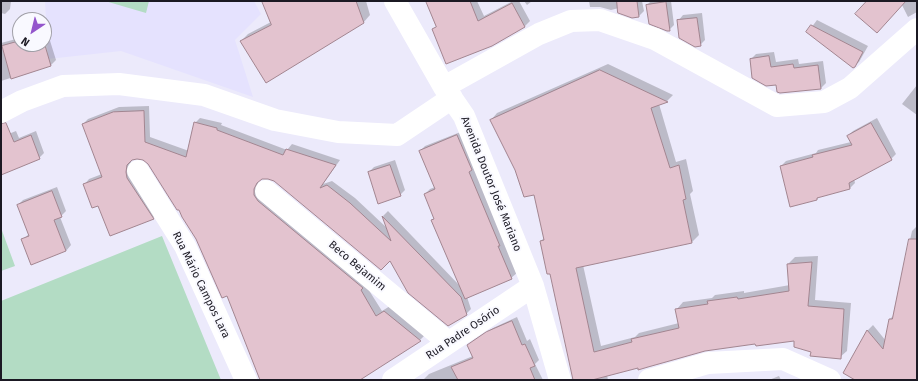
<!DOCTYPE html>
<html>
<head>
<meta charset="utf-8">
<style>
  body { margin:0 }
  #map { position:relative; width:918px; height:381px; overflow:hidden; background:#eceafb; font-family:"Fira Sans",sans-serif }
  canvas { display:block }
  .frame { position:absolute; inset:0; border:2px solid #1b1923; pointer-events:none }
  .north { position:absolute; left:12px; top:12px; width:40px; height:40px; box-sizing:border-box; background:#f9f9ff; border:1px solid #a09fa7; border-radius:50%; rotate:215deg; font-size:11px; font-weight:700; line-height:16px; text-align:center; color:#1b1923 }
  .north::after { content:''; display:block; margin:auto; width:14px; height:18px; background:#9456cc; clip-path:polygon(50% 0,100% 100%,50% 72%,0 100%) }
</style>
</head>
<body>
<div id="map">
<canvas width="918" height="381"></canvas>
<div class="frame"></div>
<div class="north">N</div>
</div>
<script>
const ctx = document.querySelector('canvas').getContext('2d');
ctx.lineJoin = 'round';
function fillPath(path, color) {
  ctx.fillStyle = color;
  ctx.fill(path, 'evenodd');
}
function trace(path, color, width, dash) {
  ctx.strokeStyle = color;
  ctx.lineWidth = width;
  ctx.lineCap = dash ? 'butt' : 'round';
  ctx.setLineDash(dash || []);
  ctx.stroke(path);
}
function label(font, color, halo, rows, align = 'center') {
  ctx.font = font + ' "Fira Sans",sans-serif';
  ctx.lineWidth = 4;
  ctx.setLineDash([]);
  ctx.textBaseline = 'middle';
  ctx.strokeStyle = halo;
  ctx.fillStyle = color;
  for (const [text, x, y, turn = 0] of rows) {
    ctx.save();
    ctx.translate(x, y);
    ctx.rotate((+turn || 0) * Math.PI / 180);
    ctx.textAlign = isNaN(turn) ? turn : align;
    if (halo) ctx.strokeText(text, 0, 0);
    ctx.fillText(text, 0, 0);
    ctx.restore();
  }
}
fillPath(new Path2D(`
  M45,1H254L261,14L235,40L253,97L121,51L48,59Z`), '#e5e2fe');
fillPath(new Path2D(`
  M105,1H149L146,13Z
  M1,228L15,266L1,271Z
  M162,236L221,380H1V301Z`), '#b3dcc4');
fillPath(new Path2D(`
  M1,1H11L10,9L5,14L1,13Z
  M263,1H366L370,15L363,23L241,41L248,34L271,22Z
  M427,1H477L484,16L513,1H519L530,21L524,27L433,29L437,26Z
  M524,1H532L527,5Z
  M589,1H642L644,11L639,16L619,8L611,10L600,7H590Z
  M651,1H671L674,25L669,30L647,5Z
  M868,1H917V12L908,17L902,5Z
  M702,13L705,40L700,45L678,21L683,15Z
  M817,20L868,46L859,62L853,67L808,32Z
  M47,31L56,60L51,65L1,81V43L20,38V44H44V32Z
  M774,52L776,62L798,59L799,64L823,61L826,83L821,88L777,83L751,59L756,54Z
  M608,64L673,95L667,101L659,104L676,162L686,159L693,191L690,194L699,235L692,242L583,265L601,346L635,337L639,333L679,323L677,309L683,302L712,298L715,295L744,291V293L790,285L788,264L795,257L818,256L815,300L851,303L847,351L840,357L812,352L802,339L756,343L705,350L607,375L608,380H574L551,273L541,241L544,238L534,193L516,170L491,120L497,113Z
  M917,85V115L902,104Z
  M149,106L150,137L189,151L195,123L200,118L222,123L221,125L287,150L292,144L340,160L323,184L332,181L355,198L387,228L383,216L388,211L460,286L433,220L435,218L425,194L430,189L435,187L420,151L425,146L463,131L517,273L511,278L467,297L471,309L466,314L391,260L275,181L268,178L260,179L258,183L259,190L365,284L382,311L390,306L425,335L420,340L359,380H261L228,295L179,208L149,164L144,159L137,158L132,159L130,166L158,213L153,218L98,204L84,185L89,179L102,174L83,124L88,119L119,107Z
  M877,118L896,154L891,159L854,179L855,183L850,188L820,196L817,199L781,166L786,161L816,153L818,150L851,142L848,136L853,131Z
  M16,131L19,138L36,131L44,153L39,158L1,170V137Z
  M395,160L405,190L400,195L369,172L374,167Z
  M57,187L66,211L60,217L71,245L66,251L23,239L29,234L18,205L23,200Z
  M917,226V380H857L844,373L868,330L873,325L886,341L890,319L894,315L912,231Z
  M517,317L527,341L530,339L539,360L535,364L543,380H424V379L429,374L473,356L468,346L474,340L493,328Z
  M779,376L781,380H769Z`), '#0003');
const building = new Path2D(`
  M262,1H356L364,23L266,83L240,41L271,25Z
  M426,1H470L478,21L512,3L525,27L492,46L446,64L432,29L436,27Z
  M617,1H637L639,17L632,18L618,13Z
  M867,1H906L877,33L855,14Z
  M666,2L670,31H667L649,24L646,5Z
  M697,18L701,46L695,47L679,38L677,20Z
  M811,25L863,52L855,67L853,68L806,32Z
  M20,41V44H44V42L51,66L11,79L2,46Z
  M769,56L771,67L793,64L794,68L818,65L821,89L780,93L777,92L776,85L766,86L752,78L750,59Z
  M600,70L668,102L651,108L670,168L679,165L686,199L683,200L692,243L576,268L594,352L632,342L631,339L679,328L675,309L708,304L707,301L737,297L738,299L789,291L787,264L812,262L808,306L844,309L841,359L810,356L811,352L794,347V341L756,346L755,344L705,351L648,367L638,370V368L592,380H573L550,274H547L540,241L544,240L534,195L524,197L515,170L490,120Z
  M144,111L145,142L186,157L194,122L217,128V130L283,155L286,149L336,165L320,188L327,185L350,203L391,241L382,216L461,297L467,315L448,326L408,293L390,261L381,270L274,181L268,179H262L257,183L254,189V195L258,201L363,288L361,290L376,316L384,311L421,341L360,380H260L227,296L222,298L196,239L182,217L179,210H177L148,164L143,160L137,159L132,160L127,165L126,172L127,178L154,219L110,236L98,206L92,208L83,184L102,177L82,124L113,112Z
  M6,123L14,142L31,135L40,159L1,175V124Z
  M871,123L892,160L849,183L850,189L817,198V200L790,207L780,166L813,157L812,155L852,145L847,136Z
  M457,135L472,170L469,172L500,246H498L512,279L465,299L431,220L434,219L424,194L435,189L419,151Z
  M390,165L401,196L378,204L368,172Z
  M52,191L62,217L54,220L66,251L31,265L21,239L29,236L17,205Z
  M909,239H917V380H855L843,373L867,330L883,349L889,319H892Z
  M512,321L522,345L525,344L535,366L530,368L535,380H458L451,367L473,358L467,345L486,332Z`);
fillPath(building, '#e3c3cf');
trace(building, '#a28590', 1);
trace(new Path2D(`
  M395,1L444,87L464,116L533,286L560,380
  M444,87L539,34L571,21L600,20L655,39L777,106L824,102L850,88L917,29
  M1,112L22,101L63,86L119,84L204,95L275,120L338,132L397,135L452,98
  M138,171L185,246L246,380
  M266,191L448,342
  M393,380L533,286
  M649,380L708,363L783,359L830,380`), '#fff', 22);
label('11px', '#1b1923', '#f9f9ff', [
  ["Avenida Doutor José Mariano",491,184,68],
  ["Beco Bejamim",357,266,40],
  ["Rua Mário Campos Lara",201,285,64],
  ["Rua Padre Osório",463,333,-34]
]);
</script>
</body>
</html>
